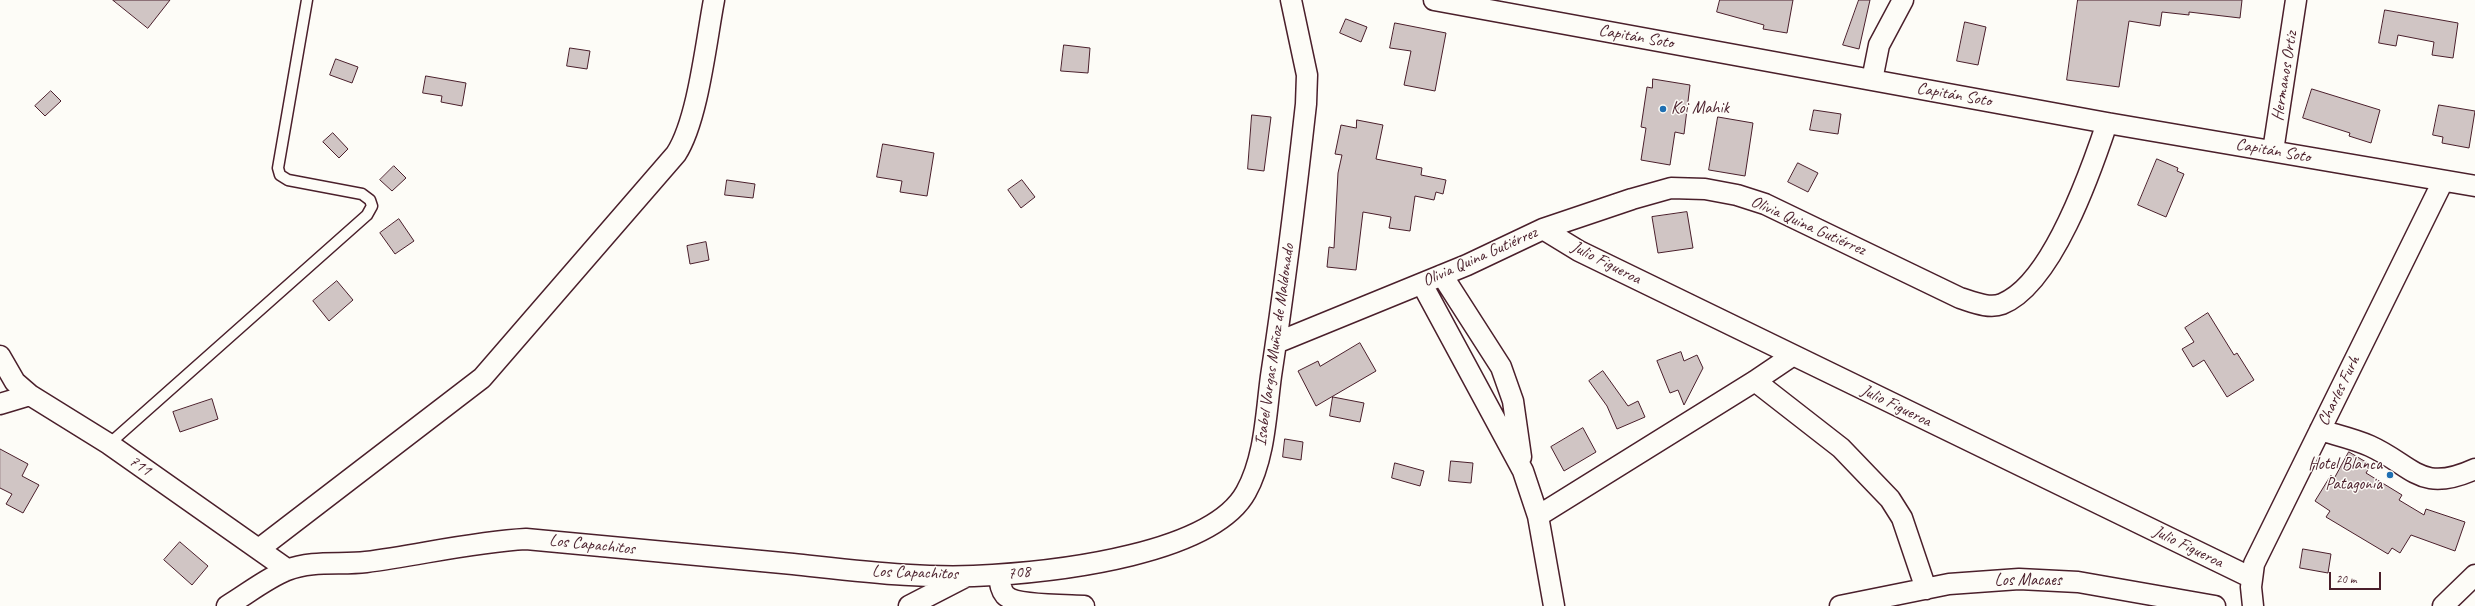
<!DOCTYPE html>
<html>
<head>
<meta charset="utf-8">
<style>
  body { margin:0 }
  #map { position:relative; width:2475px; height:606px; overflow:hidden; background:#fdfcf7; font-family:Caveat,sans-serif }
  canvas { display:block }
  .scale { position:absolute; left:2329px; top:572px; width:52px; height:18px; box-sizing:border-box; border:2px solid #4a1f2b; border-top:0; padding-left:5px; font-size:12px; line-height:14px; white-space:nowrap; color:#4a1f2b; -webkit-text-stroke:3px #fdfcf7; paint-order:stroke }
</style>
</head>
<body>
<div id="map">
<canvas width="2475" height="606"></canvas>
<div class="scale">20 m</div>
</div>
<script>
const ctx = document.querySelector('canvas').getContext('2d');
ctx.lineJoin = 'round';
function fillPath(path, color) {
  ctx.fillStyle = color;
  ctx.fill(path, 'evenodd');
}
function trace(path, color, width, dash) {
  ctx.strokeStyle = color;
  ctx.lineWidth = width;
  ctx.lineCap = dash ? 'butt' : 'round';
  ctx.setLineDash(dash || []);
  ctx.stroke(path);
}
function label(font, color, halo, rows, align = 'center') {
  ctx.font = font + ' Caveat,sans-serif';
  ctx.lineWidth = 3;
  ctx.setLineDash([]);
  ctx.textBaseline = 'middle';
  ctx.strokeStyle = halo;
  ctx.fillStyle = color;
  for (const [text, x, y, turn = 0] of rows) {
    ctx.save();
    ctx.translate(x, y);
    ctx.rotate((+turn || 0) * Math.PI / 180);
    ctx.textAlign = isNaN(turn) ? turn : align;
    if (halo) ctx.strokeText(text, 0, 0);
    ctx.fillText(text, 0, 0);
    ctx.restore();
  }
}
const building = new Path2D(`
  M113,0H170L148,28Z
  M1720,0H1793L1787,33L1763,29L1764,25L1717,12Z
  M1859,0H1870L1859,49L1843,45Z
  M2078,0H2242L2240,18L2189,12V15L2162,12L2160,26L2129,21L2119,87L2067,80Z
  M2385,10L2458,23L2453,58L2432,55L2434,42L2398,35L2396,46L2379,43Z
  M1346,19L1367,27L1361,42L1340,33Z
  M1965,22L1986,27L1978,65L1957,61Z
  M1395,23L1446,33L1435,91L1404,85L1411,51L1390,48Z
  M1064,45L1090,48L1088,73L1061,71Z
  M570,48L590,51L587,69L567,66Z
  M336,59L358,67L352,83L330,75Z
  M426,76L466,83L462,106L441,102L442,96L423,93Z
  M1653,79L1690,85L1684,134L1675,132L1670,165L1641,160L1646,128L1641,127L1647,87L1652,88Z
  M2312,89L2380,110L2371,143L2349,136L2350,133L2303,118Z
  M51,91L61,101L45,116L35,106Z
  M2439,105L2475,111L2469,148L2442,143L2443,137L2433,135Z
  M1814,110L1841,114L1838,134L1810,130Z
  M1252,115L1271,117L1264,171L1248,169Z
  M1718,117L1753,123L1745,176L1709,170Z
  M1357,120L1383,125L1376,159L1422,168L1421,175L1446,180L1443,194L1436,192L1434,200L1415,196L1410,231L1389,228L1391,217L1363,212L1356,270L1327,267L1329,247L1334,248L1338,173L1342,155L1335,154L1341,125L1356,128Z
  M333,133L348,149L339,158L323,142Z
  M883,144L934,153L927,196L900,192L902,181L877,177Z
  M2157,159L2178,168L2177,171L2184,174L2166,217L2138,205Z
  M1798,163L1818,173L1808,192L1788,182Z
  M394,166L406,178L392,191L380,180Z
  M727,180L755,184L753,198L725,195Z
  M1022,180L1035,197L1021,208L1008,190Z
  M1687,212L1693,248L1658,253L1652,217Z
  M399,219L414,241L395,254L380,233Z
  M706,242L709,260L690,264L687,246Z
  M337,281L353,300L329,321L313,301Z
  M2208,313L2234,355L2237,353L2254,380L2227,397L2204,360L2193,367L2182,349L2194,342L2185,328Z
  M1360,343L1376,371L1316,406L1298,371L1318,361L1320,366Z
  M1681,352L1684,361L1697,355L1703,368L1684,405L1678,390L1670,393L1657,361Z
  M1603,371L1628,406L1638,401L1645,417L1617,429L1607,406L1589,381Z
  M1333,397L1364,403L1360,422L1330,416Z
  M212,399L218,419L180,432L173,412Z
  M1583,428L1596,452L1564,471L1551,447Z
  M1285,439L1303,442L1301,460L1283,457Z
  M0,449L28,464L22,476L39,485L23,513L6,504L12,494L0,488Z
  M2349,452L2371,465L2366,473L2402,495L2399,500L2424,515L2426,509L2465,522L2455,551L2411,535L2400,553L2392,548L2388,554L2326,517L2330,511L2315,501L2331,475L2334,478Z
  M1451,461L1473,463L1471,483L1449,481Z
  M1395,463L1424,471L1420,486L1392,478Z
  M180,542L208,566L192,585L164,560Z
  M2303,549L2331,554L2328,573L2300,568Z`);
fillPath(building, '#d0c5c4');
trace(building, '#4a1f2b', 1);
const service = new Path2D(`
  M109,444L367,215L372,206L370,200L362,194L288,180L280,175L278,168L307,0`);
const minor = new Path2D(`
  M1434,0L2107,123L2475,186
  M1872,80L1879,45L1903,0
  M2273,151L2296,0
  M1543,229L1579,251L2252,578
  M1442,275L1501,367L1513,401L1521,457
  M1422,284L1523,471L1538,516L1554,606
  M1276,343L1467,265L1543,229L1632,199L1671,188L1705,189L1737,195L1765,204L1960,298C1973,302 1989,309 2002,304C2052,284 2091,171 2107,123
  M0,356L15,382L30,395L109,444L288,570
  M1755,381L1841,448L1890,499L1902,518L1926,589
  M0,404L30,395
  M2320,430C2336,435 2354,439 2370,446C2414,466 2420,494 2475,469
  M1538,516L1755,381L1792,356
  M259,549L482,378L676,154C698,120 706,42 714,0
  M999,575C1000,582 1000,589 1005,595C1015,606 1068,605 1084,606
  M227,606C247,594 267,578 287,570C312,560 341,565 366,562C420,555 472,542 526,539C615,547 704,556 793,564C859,571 927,580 993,575C1058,571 1212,554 1246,492C1265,458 1266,413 1271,376C1285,285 1296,194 1306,104L1307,75L1291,0
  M909,606L965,577
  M1840,606L1949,584L2019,579L2078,582L2215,606
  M2253,606L2251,587L2254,564L2443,181
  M2443,606L2475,575`);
trace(service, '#4a1f2b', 13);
trace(minor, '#4a1f2b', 23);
trace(service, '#fdfcf7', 10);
trace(minor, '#fdfcf7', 20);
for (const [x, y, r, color] of [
  [1663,109,4,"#1f6fb2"],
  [2390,475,4,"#1f6fb2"]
]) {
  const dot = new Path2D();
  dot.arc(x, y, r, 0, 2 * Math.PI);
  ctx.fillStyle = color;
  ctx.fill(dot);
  trace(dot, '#fdfcf7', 1.5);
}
label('17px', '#4a1f2b', '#fdfcf7', [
  ["Capitán Soto",1636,37,10],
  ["Hermanos Ortiz",2285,76,-81],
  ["Capitán Soto",1954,95,10],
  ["Capitán Soto",2273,151,10],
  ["Olivia Quina Gutiérrez",1808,226,24],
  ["Olivia Quina Gutiérrez",1480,257,-24],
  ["Julio Figueroa",1606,263,27],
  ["Isabel Vargas Muñoz de Maldonado",1275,345,-82],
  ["Charles Furh",2339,391,-64],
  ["Julio Figueroa",1896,406,26],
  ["711",140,466,35],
  ["Los Capachitos",592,545,6],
  ["Julio Figueroa",2188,547,26],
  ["Los Capachitos",915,573,2],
  ["708",1019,573,-6],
  ["Los Macaes",2028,581]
]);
label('17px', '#4a1f2b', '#fdfcf7', [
  ["Koi Mahik",1671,109],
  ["Hotel Blanca",2382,465,"right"],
  ["Patagonia",2382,485,"right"]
], 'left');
</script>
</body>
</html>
